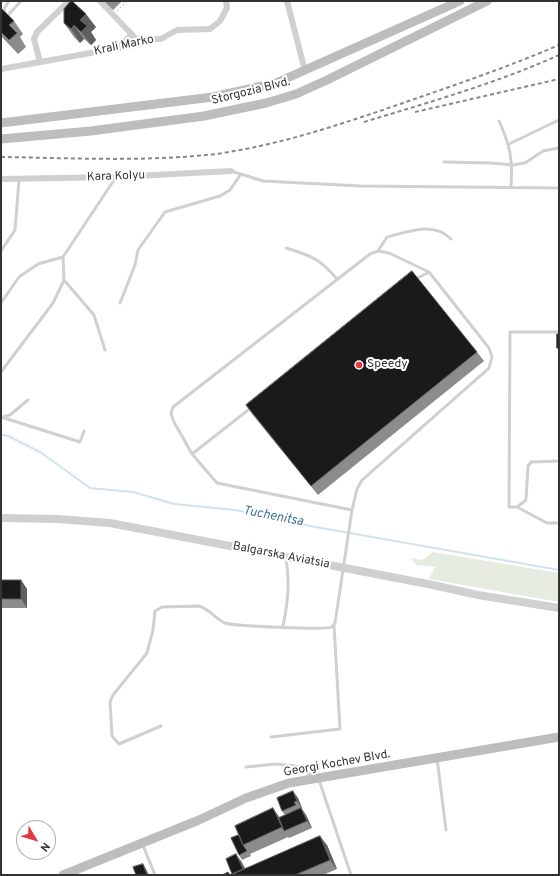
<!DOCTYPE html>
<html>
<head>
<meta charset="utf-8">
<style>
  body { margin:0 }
  #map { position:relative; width:560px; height:876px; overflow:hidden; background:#fff; font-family:Overpass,sans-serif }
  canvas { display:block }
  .frame { position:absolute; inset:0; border:2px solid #333; pointer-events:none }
  .north { position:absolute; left:16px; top:820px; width:40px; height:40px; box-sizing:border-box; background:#fff; border:1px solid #adadad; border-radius:50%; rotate:128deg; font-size:11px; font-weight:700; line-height:16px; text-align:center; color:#333 }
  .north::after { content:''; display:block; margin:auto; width:14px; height:18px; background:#e63946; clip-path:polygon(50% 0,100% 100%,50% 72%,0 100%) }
</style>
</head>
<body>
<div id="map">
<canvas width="560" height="876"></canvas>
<div class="frame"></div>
<div class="north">N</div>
</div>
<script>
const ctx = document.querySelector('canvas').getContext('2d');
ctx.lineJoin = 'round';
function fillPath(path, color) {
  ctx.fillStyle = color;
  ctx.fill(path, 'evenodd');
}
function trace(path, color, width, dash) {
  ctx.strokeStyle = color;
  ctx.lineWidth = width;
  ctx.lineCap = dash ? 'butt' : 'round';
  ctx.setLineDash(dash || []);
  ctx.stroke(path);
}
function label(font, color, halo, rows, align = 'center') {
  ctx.font = font + ' Overpass,sans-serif';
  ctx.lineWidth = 4;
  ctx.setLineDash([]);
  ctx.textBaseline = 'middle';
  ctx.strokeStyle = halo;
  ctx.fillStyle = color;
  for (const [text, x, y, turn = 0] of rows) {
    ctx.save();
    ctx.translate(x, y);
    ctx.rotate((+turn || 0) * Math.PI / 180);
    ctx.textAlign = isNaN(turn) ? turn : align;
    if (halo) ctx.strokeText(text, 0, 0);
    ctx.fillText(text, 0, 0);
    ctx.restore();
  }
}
fillPath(new Path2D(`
  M433,552L559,573V602L429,579L435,567L416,565L410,558L422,560Z`), '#e6ecdf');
trace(new Path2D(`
  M1,435L8,436L40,452L90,488L133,492L174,504L235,510L310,526L559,570`), '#cfe2ee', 2);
trace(new Path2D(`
  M117,11L127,1`), '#cdcdcd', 1.5, [2, 2]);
trace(new Path2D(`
  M5,13L4,9L9,1
  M1,23L21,1
  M499,121C510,145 513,160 511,186
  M509,144L559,120
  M444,162L491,163L513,165L525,163L543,151L559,148
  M231,171L263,181L361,186L559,188
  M286,248C312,256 320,259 337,279
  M1,251L15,230L19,180
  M378,251L387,237C408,232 433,221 451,239
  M64,280L94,315L105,350
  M414,280L429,272
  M1,303L19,277L38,264L63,257L116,177
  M120,303L135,265L138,250L165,212L220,196L230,190L241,174
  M559,332H510L509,507H517L526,500L528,466L531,462L559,461
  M1,372L53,303L64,280L63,257
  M1,417L80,442L84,431
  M3,417L10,415L28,400
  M192,454L252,407
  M517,507L547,523H559
  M283,626C288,602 290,583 286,558
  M161,726L119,744L112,736L110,702L113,695L147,653L153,630L155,611L162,607L199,606C210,609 215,619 225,623C232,626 326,630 332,627L335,623L352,510L357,489L362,480L489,368L492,357L489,348L429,272L389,253L378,251L370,254L173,407L171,414L174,422L192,454L217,483L352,510
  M271,737L340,729L334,625
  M437,758L446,830
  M246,767L276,764L296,766L313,776
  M319,780L351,875
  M142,843L155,875`), '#d0d0d0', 3);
trace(new Path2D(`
  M100,1L141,44
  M287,1L305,71
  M117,49L132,34
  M40,62L34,39L37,32L69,1
  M1,69L141,44L153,39H161L177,30L210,29L220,21L227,8L226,1
  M1,179L116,177L231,171`), '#d0d0d0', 6);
trace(new Path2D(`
  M1,518L58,519L110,523L428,584L478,595L559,608`), '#d0d0d0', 8);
trace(new Path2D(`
  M1,123L213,97L276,83L460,1
  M1,139L91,131L204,116L266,103L296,94L327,80L487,1
  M63,875L199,820L246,798L289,783L559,737`), '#bdbdbd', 9);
trace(new Path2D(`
  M415,112L559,79
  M364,122C430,102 497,83 559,55
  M1,157C72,158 145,162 216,154C280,145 342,124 403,103C455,85 508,67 559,45`), '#888', 2, [4, 3]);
fillPath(new Path2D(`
  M104,1H122L113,10Z
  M1,8L14,21L23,34L20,37L26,47L18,54L1,36Z
  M64,23L96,27L91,32L96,40L91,45L84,39L80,43L74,37Z
  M477,352L484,361L318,495L252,414L246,405Z
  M1,580H21L27,589V608H1Z
  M298,798L302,808V809L306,815L312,828L289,838L288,837L250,854L251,856L242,860L239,855L231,838L285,815L282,811Z
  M327,845L337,869L323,875H222H230L232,874L241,861L245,868Z`), '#8c8c8c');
fillPath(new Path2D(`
  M86,14L96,27L91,32L96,40L91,45L81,32L80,20Z
  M74,25L84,39L80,43L71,29Z
  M21,580L27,589V608L21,599Z
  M293,791L298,798L302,808L297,801Z
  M273,808L280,818L285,831L282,827Z
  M301,808L306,815L312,828L307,821Z
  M320,836L327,845L337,869L330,860Z
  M236,854L241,861L248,875L244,871Z
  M143,864L146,869L149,875H147Z`), '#5f5f5f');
const building = new Path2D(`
  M71,1H72L86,14L80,20L87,26L81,32L74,25L71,29L64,23V9Z
  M1,8L14,21L9,25L17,33L9,40L1,32Z
  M412,271L477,352L311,486L246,405Z
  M557,334H559V348H557Z
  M1,580H21V599H1Z
  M293,791L297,801L294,802L296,805L282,811L277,798Z
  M273,808L282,827L243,845L235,826Z
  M301,808L307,821L284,831L279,818Z
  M239,835L243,845L247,851L239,855L231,838Z
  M320,836L330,860L295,875H222L228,872L230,875Z
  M236,854L243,869L232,874L226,859Z
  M143,864L147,875H136L133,867Z`);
fillPath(building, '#1a1a1a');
trace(building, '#5f5f5f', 1);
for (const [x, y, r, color] of [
  [359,365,4,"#e63946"]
]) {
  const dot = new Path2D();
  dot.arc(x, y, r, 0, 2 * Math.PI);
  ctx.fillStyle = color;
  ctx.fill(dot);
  trace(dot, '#fff', 1.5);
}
label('12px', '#333', '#fff', [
  ["Krali Marko",124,46,-12],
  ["Storgozia Blvd.",251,92,-14],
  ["Kara Kolyu",116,177,-2],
  ["Balgarska Aviatsia",281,556,11],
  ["Georgi Kochev Blvd.",337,764,-10]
]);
label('12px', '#333', '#fff', [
  ["Speedy",367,365]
], 'left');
label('italic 13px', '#3f7597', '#fff', [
  ["Tuchenitsa",273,517,11]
]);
</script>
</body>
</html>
